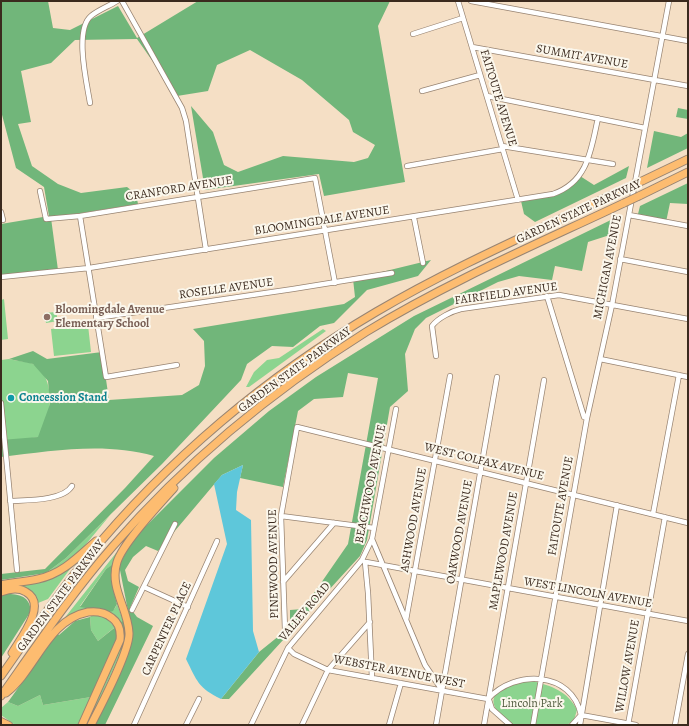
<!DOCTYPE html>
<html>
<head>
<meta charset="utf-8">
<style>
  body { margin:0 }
  #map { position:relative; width:689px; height:726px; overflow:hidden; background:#f5dfc5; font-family:Alegreya,serif }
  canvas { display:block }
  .frame { position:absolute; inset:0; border:2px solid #3b2a1e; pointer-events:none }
</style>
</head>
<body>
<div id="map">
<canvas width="689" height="726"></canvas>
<div class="frame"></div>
</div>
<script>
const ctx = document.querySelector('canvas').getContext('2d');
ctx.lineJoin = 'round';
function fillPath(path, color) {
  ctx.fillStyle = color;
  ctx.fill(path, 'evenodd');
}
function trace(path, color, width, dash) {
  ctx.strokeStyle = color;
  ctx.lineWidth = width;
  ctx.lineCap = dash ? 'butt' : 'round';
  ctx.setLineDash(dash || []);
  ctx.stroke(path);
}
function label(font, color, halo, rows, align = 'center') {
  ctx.font = font + ' Alegreya,serif';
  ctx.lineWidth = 4;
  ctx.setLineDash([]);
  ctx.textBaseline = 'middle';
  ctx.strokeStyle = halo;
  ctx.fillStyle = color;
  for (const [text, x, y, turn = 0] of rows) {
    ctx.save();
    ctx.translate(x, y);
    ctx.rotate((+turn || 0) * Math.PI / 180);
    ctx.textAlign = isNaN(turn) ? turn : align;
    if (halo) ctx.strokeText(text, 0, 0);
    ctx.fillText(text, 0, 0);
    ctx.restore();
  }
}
fillPath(new Path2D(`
  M4,299L8,339L1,340V300Z
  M56,312L58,321L46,323L44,313Z
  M88,325L91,352L54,356L51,329Z
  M323,329L326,331L249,387H246L254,372L267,360L279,358Z
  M9,359C16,361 27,361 33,364C57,378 49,413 47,436L10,441L1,438V360Z
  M111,514L82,549L58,568L46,573L66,558Z
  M116,553L117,554L113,565L106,569L80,606L95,609L63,620Z
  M69,567L70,569L48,599L38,603L17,587L19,584Z
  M117,604L125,626L126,641L88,725H84L123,635L105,610L110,612L115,608Z
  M93,614L105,617L115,627L98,641L91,630L90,617Z
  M533,681C551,686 568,691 577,710L574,720L567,725C553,725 527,726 514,725C510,724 505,719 502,716C477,692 514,682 533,681Z
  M40,695L43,705L91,697L83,719L79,725H15L1,715V708L8,702L18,706Z`), '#8cd48f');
fillPath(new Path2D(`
  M1,1H48L53,28L70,30L118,6L137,38L198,1H390L378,26L405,182L324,196L319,174L205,190L191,106L213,132L224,165L238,172L283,156L354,162L368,158L375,145L353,132L349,120L302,80L250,50L217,65L208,91L177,96L137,39L75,40L51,63L21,71L31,122L18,124L32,166L58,184L81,193L127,187L136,194L138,204L51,218L58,270L1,278V224L49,216L44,187L16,168L1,111Z
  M678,108L688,110V119L676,117Z
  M654,131L681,137L688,133V148L647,168Z
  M629,166L626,178L535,222L524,214L521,201L558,195L580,176L594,185Z
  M688,183V204L670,203L666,222L637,218L640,206Z
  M619,216L616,233L588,242L582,271L555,266L552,280L519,276L498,282L426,318L415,329L405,354L408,391L390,407L367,540L360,556L229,699H221L259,652L290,627V610L303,609L348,544L378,378L348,373L343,397L314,399L298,411L283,487L240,478L243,465L222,475L158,551L146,546L133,557L125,570L128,581L139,587L130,608L137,617L153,626L105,725H95L98,711L122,651L119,650L91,697L43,705L40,695L18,706L8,702L57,634L59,635L75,621L90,617L91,630L98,641L129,616L119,565L134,538L214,458L269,411L316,377L414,316Z
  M431,260L418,276L367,290L334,323L320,326L293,347L272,346L247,364L241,380L162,464L66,558L46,573L1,580V574L45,569L125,488L154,456C104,442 52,451 1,457V440L38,437L50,404L48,381L33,364L9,359L33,351L47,359L102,352L109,400L182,395L199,385L205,366L204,341L193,329L344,304L355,297L353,279Z
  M112,565L113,589L117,604L113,611L110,612L80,607L106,569Z
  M3,594C17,594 29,594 31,611L1,658V596Z`), '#71b67a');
fillPath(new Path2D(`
  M243,465L237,492L236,510L251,520L253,631L259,652L221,699C198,688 197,681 186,659L227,544L214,484L222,475Z`), '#5ec7da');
const minor = new Path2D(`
  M122,1L182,108L186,121L206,250
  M458,1L518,200
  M471,1L688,41
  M413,34L463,18
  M472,47L688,86
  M422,91L480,75
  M487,96L645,128
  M90,103C87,84 74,30 91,16C98,10 109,6 117,1
  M502,146L613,164
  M407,166L503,149
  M40,191L46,219L80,216L315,178L335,283
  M1,212L3,220
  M629,215L688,226
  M80,216L106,377L177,365
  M414,218L423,263
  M620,259L688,272
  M1,277L89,268L553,194C588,182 591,150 598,118
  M547,296L584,417L587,418
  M96,318L293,289L392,273
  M436,356L432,326C438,318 452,311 461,309L559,295L688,319
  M600,359L688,377
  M1,403L17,570
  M10,501C27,500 63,501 72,486
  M653,514L679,375
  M281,516L374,528
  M372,539L425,665L442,690
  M365,562L368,593L372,678
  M366,562L688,621
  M283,582L334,523
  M144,587L188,607
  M132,610L175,524
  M406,620L450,376
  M285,630L281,516L297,427L688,523
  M288,648L294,654L328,670L488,699
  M488,699C515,669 572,671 581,715L572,725
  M489,700L492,709L510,725
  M581,715L636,725
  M134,725L217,541
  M186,725L199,699
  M251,725L288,648L362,560L372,539L396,409
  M302,725L328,670L370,622
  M389,725L401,683
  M436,725L497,377
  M484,725L544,380
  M533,725L587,418L612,305L669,1
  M580,725L617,505
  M628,725L665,517
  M675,725L688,654`);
const major = new Path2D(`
  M1,721L9,725`);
const highway = new Path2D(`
  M642,181L688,159
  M639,196L688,172
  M1,585C13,582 25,582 38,579C62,574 78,557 96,541
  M1,592C9,589 18,587 26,592C48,604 21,638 12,653
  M1,676C29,636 56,596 87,558C167,460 267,376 376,312C456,265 543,228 626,188
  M6,693C36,670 47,620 88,612C96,611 105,612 112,618C119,623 121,631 120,640L82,725
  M1,696C37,645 72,593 113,546C186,462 272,391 366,332C448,282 537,244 624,203
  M91,725C100,707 130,651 129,633C128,608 109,588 117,562C123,543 159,505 174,488`);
trace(minor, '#988472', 6);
trace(major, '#988472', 8);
trace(highway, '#988472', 9);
trace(minor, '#fff', 4.5);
trace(major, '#fdbc70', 6);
trace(highway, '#fdbc70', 7);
const highwayBridge = new Path2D(`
  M626,188L642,181
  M624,203L639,196`);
trace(highwayBridge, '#988472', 9, []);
trace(highwayBridge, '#fdbc70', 7);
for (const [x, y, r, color] of [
  [47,317,4,"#8d6e63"],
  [11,398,4,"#0f9aa8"]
]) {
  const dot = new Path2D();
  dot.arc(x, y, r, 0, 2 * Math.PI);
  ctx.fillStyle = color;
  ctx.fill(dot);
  trace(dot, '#fbf7ec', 1.5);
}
label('12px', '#3b2a1e', '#fbf7ec', [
  ["SUMMIT AVENUE",582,57,10],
  ["FAITOUTE AVENUE",498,98,73],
  ["CRANFORD AVENUE",179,189,-9],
  ["GARDEN STATE PARKWAY",579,212,-25],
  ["BLOOMINGDALE AVENUE",322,221,-9],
  ["MICHIGAN AVENUE",608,267,-79],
  ["ROSELLE AVENUE",226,289,-8],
  ["FAIRFIELD AVENUE",506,294,-8],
  ["GARDEN STATE PARKWAY",295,370,-36],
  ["WEST COLFAX AVENUE",484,462,14],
  ["BEACHWOOD AVENUE",371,484,-79],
  ["FAITOUTE AVENUE",561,506,-80],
  ["ASHWOOD AVENUE",414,520,-80],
  ["OAKWOOD AVENUE",460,532,-80],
  ["MAPLEWOOD AVENUE",504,551,-80],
  ["PINEWOOD AVENUE",274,564,-91],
  ["WEST LINCOLN AVENUE",588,593,10],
  ["GARDEN STATE PARKWAY",61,596,-53],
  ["VALLEY ROAD",305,612,-50],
  ["CARPENTER PLACE",167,629,-65],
  ["WILLOW AVENUE",628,666,-80],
  ["WEBSTER AVENUE WEST",399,672,11]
]);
label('bold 12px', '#785e54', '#fbf7ec', [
  ["Bloomingdale Avenue",55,310],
  ["Elementary School",55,324]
], 'left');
label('bold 12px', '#0d838f', '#fbf7ec', [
  ["Concession Stand",19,398]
], 'left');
label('12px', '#535d40', '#fbf7ec', [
  ["Lincoln Park",532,704]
]);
</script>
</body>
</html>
